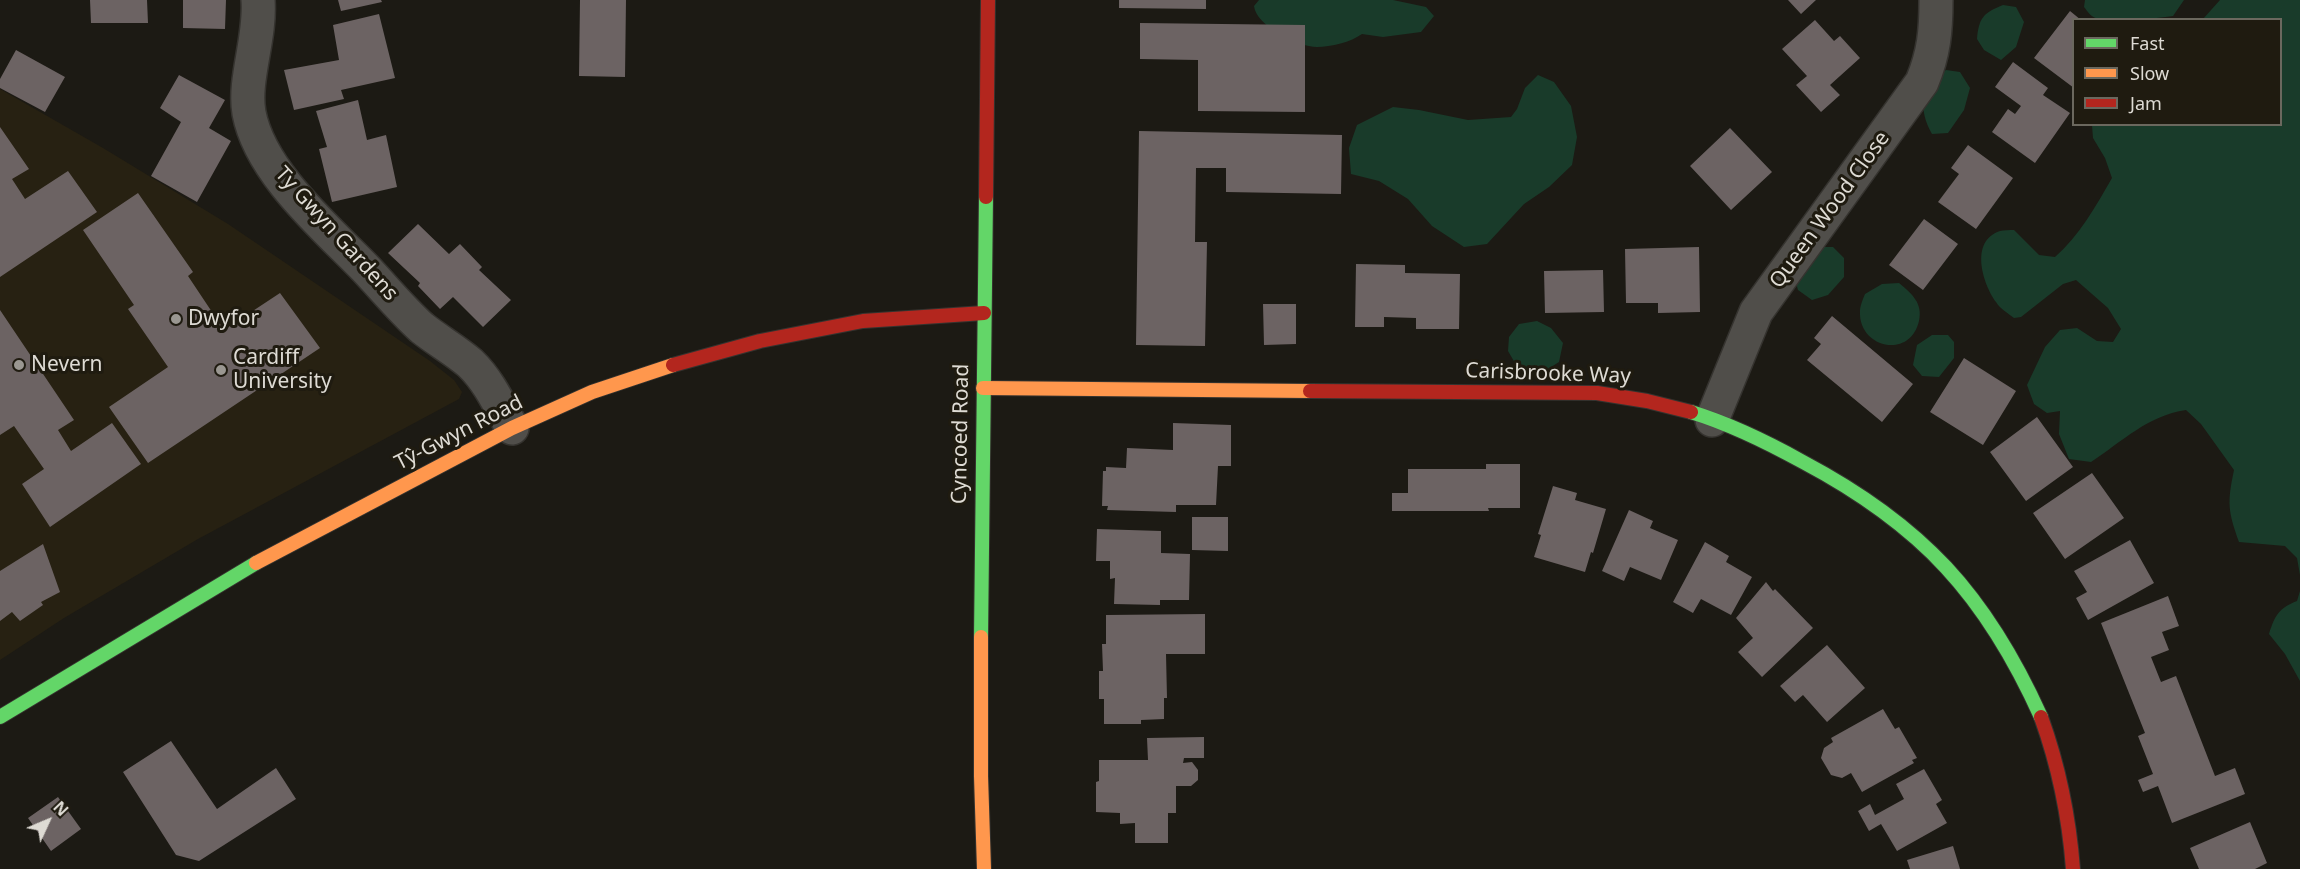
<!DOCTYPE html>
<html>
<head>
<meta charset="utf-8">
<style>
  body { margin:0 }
  #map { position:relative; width:2300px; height:869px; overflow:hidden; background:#1c1a14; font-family:"Noto Sans",sans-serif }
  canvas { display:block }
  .legend { position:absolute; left:2072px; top:18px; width:210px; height:108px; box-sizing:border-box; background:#1f1b10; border:2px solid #6b685e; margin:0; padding:8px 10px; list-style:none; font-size:18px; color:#dedbd4 }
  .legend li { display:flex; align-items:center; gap:12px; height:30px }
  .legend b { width:30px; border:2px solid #6b685e }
  .north { position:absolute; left:18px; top:791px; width:60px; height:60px; -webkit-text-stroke:4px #1f1b10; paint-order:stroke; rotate:46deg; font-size:16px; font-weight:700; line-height:24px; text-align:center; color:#dedbd4 }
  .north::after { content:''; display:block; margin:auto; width:21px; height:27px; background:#dedbd4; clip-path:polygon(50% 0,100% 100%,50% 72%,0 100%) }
</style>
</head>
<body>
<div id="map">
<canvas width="2300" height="869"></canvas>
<ul class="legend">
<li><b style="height:8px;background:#63d668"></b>Fast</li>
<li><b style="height:8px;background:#ff974d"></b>Slow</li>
<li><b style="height:8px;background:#b3261e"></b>Jam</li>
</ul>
<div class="north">N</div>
</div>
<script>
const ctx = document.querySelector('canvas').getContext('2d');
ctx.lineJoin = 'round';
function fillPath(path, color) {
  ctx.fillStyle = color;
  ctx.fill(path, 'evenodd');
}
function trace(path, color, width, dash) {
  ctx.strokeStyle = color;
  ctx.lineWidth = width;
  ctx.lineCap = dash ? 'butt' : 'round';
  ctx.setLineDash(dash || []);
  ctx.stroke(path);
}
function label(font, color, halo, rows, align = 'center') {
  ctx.font = font + ' "Noto Sans",sans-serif';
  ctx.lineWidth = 6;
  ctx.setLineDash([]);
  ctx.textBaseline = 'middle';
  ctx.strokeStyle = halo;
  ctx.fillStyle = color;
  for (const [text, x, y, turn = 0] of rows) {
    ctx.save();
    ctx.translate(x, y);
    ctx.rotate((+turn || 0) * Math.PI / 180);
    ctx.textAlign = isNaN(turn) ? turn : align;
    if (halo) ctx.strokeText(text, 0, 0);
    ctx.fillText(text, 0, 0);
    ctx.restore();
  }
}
fillPath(new Path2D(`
  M0,89L103,148L228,224L430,361L454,380L462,392L459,399L198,539L64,618L0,660Z`), '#272112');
fillPath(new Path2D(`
  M1259,0H1393L1426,7L1434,16L1421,32L1383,37L1362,34C1351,42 1331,47 1317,47C1298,47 1256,26 1254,6Z
  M2085,0H2184L2173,16C2154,18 2115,24 2098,19C2091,17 2088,12 2084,7Z
  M2220,0H2300V575L2297,558L2285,546L2239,542C2228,511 2227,503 2234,470L2201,424L2186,410C2147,416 2123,441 2091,462L2069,459L2059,434L2060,411L2047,413L2034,404L2027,385L2045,347L2060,330L2077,328L2097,341L2113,342L2121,329L2108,308L2076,280L2063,284L2021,317L2014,318C2008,313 2000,309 1996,302C1983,284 1969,241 2000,231C2004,230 2010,230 2014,230L2039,255L2055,257C2079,236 2096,206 2112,178L2105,158L2093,138L2092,125L2280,124V20L2203,19Z
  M2003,5L2016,7L2024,22L2016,47L2001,60L1984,50L1977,39C1979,18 1983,13 2003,5Z
  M1946,70L1960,72L1970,88L1964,110L1948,133L1932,134C1918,109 1920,87 1946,70Z
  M1538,75L1554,82L1571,106L1577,137L1572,165L1549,187L1524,204L1487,244L1464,247L1432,226L1408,199L1379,181L1351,174L1349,148L1357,125L1393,107L1419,110L1468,120L1511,117L1517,109L1525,88Z
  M1815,247H1833L1844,258V277L1828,295L1812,300L1798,290L1794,276Z
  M1899,283C1912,294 1923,303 1919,321C1910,360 1858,348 1860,311C1860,306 1863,299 1865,294L1882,284Z
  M1537,321L1551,328L1563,343L1559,362L1537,376L1519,370L1508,351L1509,337L1519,324Z
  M1932,335H1948L1954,342V358L1939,377L1922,376L1913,365L1917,345Z
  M2300,591V681L2285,654L2269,634C2275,615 2279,608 2297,601Z`), '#193b2a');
fillPath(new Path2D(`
  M90,0H147L148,23H91Z
  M183,0H226L225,29L183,28Z
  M338,0H381L382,2L341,11Z
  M580,0H626L625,77L579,76Z
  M1119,0H1206V9L1119,8Z
  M1788,0H1816L1801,14Z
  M2070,11L2081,20H2074V88L2034,58Z
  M379,14L395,78L341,90L344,99L294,110L284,70L339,60L333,25Z
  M1815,20L1834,41L1840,36L1860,58L1830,85L1840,95L1821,112L1796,85L1807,76L1782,49Z
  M1140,23L1305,25V112L1198,111V60L1140,59Z
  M16,50L65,77L45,112L0,88V79Z
  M2013,62L2048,88L2043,95L2070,113L2035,163L1992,132L2008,109L2015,114L2021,106L1995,87Z
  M179,75L225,100L209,128L231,141L197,202L151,176L181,122L160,108Z
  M358,100L367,140L386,135L397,187L332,202L319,149L327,147L316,111Z
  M0,127L29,169L12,179L25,199L68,171L97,212L0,277Z
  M1730,128L1772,172L1731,210L1690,166Z
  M1139,131L1342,135L1341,194L1226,192V168H1196L1195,242H1207L1205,346L1136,345Z
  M1968,145L2013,178L1976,229L1938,202L1959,174L1951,168Z
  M138,193L193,272L188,276L224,330L280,293L320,348L148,463L109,407L168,367L128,309L134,305L83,230Z
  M1924,219L1958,244L1923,290L1889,265Z
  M418,224L449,254L460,244L482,267L479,270L511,300L483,327L453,297L440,309L418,286L420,283L388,253Z
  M1699,247L1700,312L1658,313V303H1626L1625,249Z
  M1356,264L1405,265V273L1460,274L1459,329H1416V318L1384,317V327H1355Z
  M1603,270L1604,312L1545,313L1544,271Z
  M1263,304H1296V344L1264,345Z
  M0,310L74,420L58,430L71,451L112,423L141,464L50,527L22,484L44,469L14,426L0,435Z
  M1832,316L1913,384L1882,422L1807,360L1821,344L1814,338Z
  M1964,358L2016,391L1983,445L1930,412Z
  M2037,417L2073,467L2026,501L1990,452Z
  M1173,423L1231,425V466H1218L1216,505H1176V512L1107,510L1108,506H1102L1103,471H1106V467L1126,468L1127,448L1173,450Z
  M1486,464H1520V508H1488L1489,511H1392V493H1408V469H1486Z
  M2092,473L2124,518L2065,559L2033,513Z
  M1553,486L1577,493L1575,500L1606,509L1593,553L1591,552L1585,572L1534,557L1541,535L1538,534Z
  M1629,510L1653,521L1650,528L1678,540L1661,580L1630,567L1624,581L1602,571Z
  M1192,517H1228V551L1192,550Z
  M1097,529L1161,531V553L1190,554L1189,600H1160V605L1114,604L1115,578L1110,579V561H1096Z
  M2130,540L2154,583L2088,620L2076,598L2087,592L2074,571Z
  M1705,542L1729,556L1726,562L1752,577L1731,615L1701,599L1693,613L1673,602Z
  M43,544L60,592L41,602L43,605L20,621L12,612L0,621V571Z
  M1766,582L1773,591L1775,589L1813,628L1762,677L1738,652L1753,638L1736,618Z
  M2168,596L2179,626L2162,632L2169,650L2151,657L2161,682L2176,676L2215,776L2235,768L2245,794L2172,823L2158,786L2143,792L2138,780L2153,774L2138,736L2145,733L2101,623Z
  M1205,614V654H1166L1167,698H1164V719L1141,720V724H1104V699H1099V671H1103L1102,644H1106V615Z
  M1827,645L1865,688L1827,722L1803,695L1795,702L1780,686Z
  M1883,709L1895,729L1899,727L1917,758L1912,760L1914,763L1862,792L1851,773L1842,778L1831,775L1821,758L1824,748L1833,742L1831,738Z
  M1204,737V758H1184L1183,763L1192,762L1198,770V780L1191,786H1176V813H1168V843H1135V823L1120,824V813L1096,812V782L1099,781V760H1148L1147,738Z
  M171,741L217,809L276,768L296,799L199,861L176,855L123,772Z
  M1924,769L1942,800L1936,804L1947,823L1897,851L1881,824L1869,831L1858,811L1870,804L1875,815L1904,799L1896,784Z
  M58,797L81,829L51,851L28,818Z
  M2250,822L2267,863L2255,869H2199L2190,848Z
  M1953,846L1960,869H1910L1907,860Z`), '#6c6363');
const street = new Path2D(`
  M258,0C261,38 243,80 249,113C260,172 325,227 365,268C384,288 402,310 422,328C437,340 455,350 470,363C489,381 500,406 512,428
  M1712,420L1756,312L1922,82C1934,53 1936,31 1936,0`);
const fast = new Path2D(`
  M1691,412C1730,424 1767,442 1803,462C1922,525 1986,595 2041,717
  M981,637L986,197
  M0,717L256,563`);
const slow = new Path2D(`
  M983,388L1310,391
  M256,563L512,428L592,392L673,365
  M981,637V776L984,869`);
const jam = new Path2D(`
  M986,197L988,0
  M673,365L760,341L863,321L984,313
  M1310,391L1597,393L1647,401L1691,412
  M2041,717C2059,767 2069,816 2073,869`);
trace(street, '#35332f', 36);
trace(fast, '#35332f', 16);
trace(slow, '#35332f', 16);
trace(jam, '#35332f', 16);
trace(street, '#504e4a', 33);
trace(fast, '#63d668', 14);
trace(slow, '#ff974d', 14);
trace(jam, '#b3261e', 14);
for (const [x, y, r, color] of [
  [176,319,6,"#9a9791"],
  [19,365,6,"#9a9791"],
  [221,370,6,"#9a9791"]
]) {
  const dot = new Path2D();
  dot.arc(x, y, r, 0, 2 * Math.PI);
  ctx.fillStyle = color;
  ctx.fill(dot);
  trace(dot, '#1f1b10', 2);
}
label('21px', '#dedbd4', '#1f1b10', [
  ["Queen Wood Close",1830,210,-54],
  ["Ty Gwyn Gardens",336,234,48],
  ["Carisbrooke Way",1548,374,2],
  ["Tŷ-Gwyn Road",459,433,-27],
  ["Cyncoed Road",961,434,-89]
]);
label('21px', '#dedbd4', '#1f1b10', [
  ["Dwyfor",188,319],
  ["Cardiff",233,358],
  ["University",233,382],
  ["Nevern",31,365]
], 'left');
</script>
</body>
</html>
